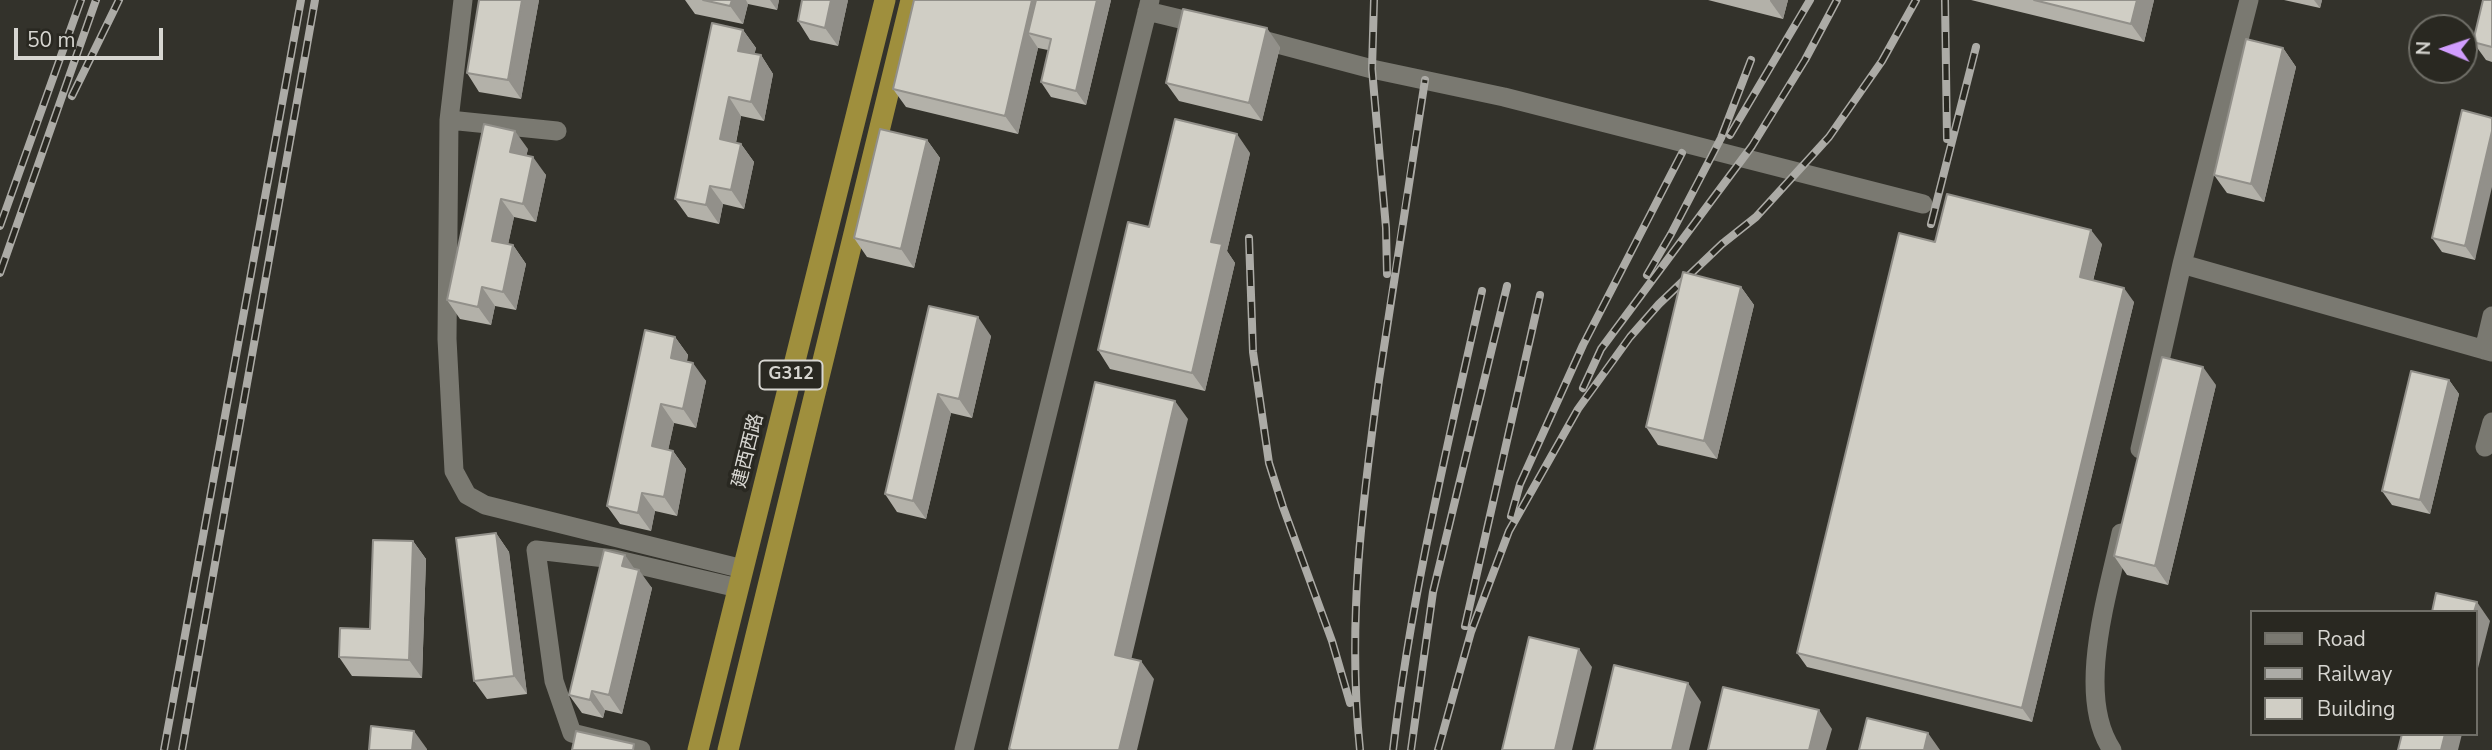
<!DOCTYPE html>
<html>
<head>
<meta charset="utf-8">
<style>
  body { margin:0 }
  #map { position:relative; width:2492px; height:750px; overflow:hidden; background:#33322b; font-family:"Nunito Sans",sans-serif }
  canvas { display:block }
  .legend { position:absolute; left:2250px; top:610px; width:228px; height:126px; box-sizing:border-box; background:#292821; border:2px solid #6f6e67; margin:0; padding:9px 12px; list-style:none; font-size:21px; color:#d7d6d1 }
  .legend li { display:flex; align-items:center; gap:14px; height:35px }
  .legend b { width:35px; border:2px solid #6f6e67 }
  .north { position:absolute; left:2408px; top:14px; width:70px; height:70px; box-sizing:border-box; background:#292821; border:2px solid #6f6e67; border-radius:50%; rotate:272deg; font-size:19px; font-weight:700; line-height:28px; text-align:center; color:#d7d6d1 }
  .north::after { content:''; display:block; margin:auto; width:24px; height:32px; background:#d19dfe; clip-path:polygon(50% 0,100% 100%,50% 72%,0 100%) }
  .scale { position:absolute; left:14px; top:28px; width:149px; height:32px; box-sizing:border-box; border:4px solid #d7d6d1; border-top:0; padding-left:9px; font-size:21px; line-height:24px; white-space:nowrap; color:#d7d6d1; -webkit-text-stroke:5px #292821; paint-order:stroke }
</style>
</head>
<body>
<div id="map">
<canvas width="2492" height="750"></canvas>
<ul class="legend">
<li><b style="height:9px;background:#7a7971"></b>Road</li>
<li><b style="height:9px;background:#acaba6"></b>Railway</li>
<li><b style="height:19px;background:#d0cec5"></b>Building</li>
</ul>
<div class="north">N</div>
<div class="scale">50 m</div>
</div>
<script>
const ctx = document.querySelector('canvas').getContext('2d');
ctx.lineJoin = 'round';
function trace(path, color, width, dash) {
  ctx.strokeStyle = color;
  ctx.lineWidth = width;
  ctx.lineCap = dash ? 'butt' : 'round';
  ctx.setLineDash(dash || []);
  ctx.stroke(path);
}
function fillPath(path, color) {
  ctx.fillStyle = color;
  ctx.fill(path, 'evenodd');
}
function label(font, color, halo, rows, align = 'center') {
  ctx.font = font + ' "Nunito Sans","Noto Sans SC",sans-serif';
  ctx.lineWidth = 7;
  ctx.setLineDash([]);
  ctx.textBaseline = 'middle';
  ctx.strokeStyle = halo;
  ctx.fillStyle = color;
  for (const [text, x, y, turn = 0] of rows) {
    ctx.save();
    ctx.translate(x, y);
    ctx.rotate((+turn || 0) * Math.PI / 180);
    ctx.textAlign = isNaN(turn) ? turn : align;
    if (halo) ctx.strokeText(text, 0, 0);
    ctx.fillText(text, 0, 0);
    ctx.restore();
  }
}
trace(new Path2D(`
  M463,0L449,120L447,339L454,471L467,495L485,505L743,569
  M1147,11L1205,25
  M1255,38L1372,69L1504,97L1923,204
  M449,120L557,131
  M2182,264L2492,352
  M2484,350L2492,316
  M2485,447L2492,422
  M2140,449L2182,264L2249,0
  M641,750L572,733L554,681L536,550L614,559L738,588
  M964,750L1150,0
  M2112,750C2075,695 2108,594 2121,533`), '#7a7971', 19);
trace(new Path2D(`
  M698,750L885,0
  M728,750L911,0`), '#9f8f3d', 21);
const rail = new Path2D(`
  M1374,0L1372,69L1386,228L1387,274
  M1945,0L1947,139
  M72,96L119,0
  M1730,135L1810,0
  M1931,224L1976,47
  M0,226L81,0
  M1249,238L1253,352L1269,463L1283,507L1332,641L1350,703
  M0,273L96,0
  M1647,275L1671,234L1721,138L1751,60
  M1583,388L1601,349L1752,146L1805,60L1837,0
  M1511,516L1520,484L1583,345L1682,153
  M1465,626L1540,295
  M164,750L301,0
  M182,750L315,0
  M1360,750C1347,623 1362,505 1379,380C1394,280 1409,180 1425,80
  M1393,750C1411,596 1448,443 1482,291
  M1411,750L1433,592L1507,286
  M1438,750L1471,632L1509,531L1578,409L1630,337L1659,304L1722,244L1756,217L1829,137L1882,61L1916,0`);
trace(rail, '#acaba6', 8);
trace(rail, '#292821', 5, [16]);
fillPath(new Path2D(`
  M479,0H539L521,99L479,92L467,73Z
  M685,0H779L777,10L748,4L743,24L695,14Z
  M848,0L838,46L810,40L798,21Z
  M1111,0L1086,105L1051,97L1041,82L1048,50L1038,48L1018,134L906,107L893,89Z
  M1708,0H1788L1783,19Z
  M1971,0H2154L2144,42Z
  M2284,0H2322L2320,8Z
  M2492,0V62L2486,60L2473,42Z
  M743,30L756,48L754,54L761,55L773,74L764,121L741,116L736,143L741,144L754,162L744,209L723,204L719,224L688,217L675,199Z
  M1280,47L1262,121L1179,101L1166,83Z
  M2283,48L2296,67L2264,202L2227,193L2214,175Z
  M2492,118L2475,260L2442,252L2432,238Z
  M927,140L940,158L914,268L867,257L854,238Z
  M528,149L526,156L546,175L536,222L514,217L508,244L513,245L526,264L516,310L495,306L491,325L460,319L447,300Z
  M1250,153L1227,251L1235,263L1205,391L1110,369L1098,350L1149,227Z
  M1935,242L2102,244L2093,281L2134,302L2032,722L1807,667L1797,653Z
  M1741,287L1754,305L1717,459L1658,445L1646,427Z
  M929,306L991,336L972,418L951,413L926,519L897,512L885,494Z
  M675,337L688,355L687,361L706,381L696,428L674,423L668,450L673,451L686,469L677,516L655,511L651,531L620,524L607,506Z
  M2449,380L2459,394L2430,514L2392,505L2382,491Z
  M2216,385L2168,585L2127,575L2114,556Z
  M496,533L509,552L527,694L487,699L474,681Z
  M413,541L426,559L422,678L352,676L339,657L370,629Z
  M634,568L652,588L622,714L605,710L603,718L582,713L569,695Z`), '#b3b1a9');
fillPath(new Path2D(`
  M522,0H539L521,99L508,80Z
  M732,0H746L748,4L743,24L730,6Z
  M770,0H779L777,10Z
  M831,0H848L838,46L825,28Z
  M1032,0H1049L1028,33L1038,48L1018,134L1005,116Z
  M1097,0H1111L1086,105L1076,91Z
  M1770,0H1788L1783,19L1770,1Z
  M2137,0H2154L2144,42L2131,24Z
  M2314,0H2322L2320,8Z
  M1267,28L1280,47L1262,121L1249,103Z
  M743,30L756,48L751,69L738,51Z
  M2283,48L2296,67L2264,202L2251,184Z
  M761,55L773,74L764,121L751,102Z
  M729,97L741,116L733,157L720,139Z
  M515,131L528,149L523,171L510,152Z
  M2492,131V187L2475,260L2465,246Z
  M1237,134L1250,153L1227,251L1235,263L1205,391L1192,373L1211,242Z
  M927,140L940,158L914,268L901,249Z
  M741,144L754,162L744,209L731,190Z
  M533,157L546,175L536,222L523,204Z
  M710,186L723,204L719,224L706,205Z
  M501,199L514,217L505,259L492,241Z
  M2091,230L2102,244L2090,292L2080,277Z
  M513,245L526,264L516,310L503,292Z
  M482,287L495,306L491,325L478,307Z
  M1741,287L1754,305L1717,459L1704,441Z
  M2124,288L2134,302L2032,722L2022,708Z
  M978,317L991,336L972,418L959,399Z
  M675,337L688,355L684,376L671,358Z
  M693,363L706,381L696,428L683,409Z
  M2203,367L2216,385L2168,585L2155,566Z
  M2449,380L2459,394L2430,514L2420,500Z
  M938,394L951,413L926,519L913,501Z
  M1175,401L1188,419L1128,673L1115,655Z
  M661,404L674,423L665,465L652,446Z
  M673,451L686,469L677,516L664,497Z
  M642,493L655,511L651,531L638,513Z
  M496,533L509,552L527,694L514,676Z
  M413,541L426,559L422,678L409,660Z
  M625,555L638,574L622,566Z
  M639,570L652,588L622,714L609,695Z
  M2477,602L2490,621L2476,676V612H2474Z
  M1579,649L1592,667L1572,750H1555Z
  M1141,661L1154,679L1137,750H1119Z
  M1688,683L1701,702L1689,750H1672Z
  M592,691L605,710L603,718L590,700Z
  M1819,710L1832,729L1826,750H1809Z
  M414,731L427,749V750H412Z
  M1928,733L1940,750H1924Z
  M2445,734H2462L2458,750H2441Z`), '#92908a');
const building = new Path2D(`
  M479,0H522L508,80L467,73Z
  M703,0H732L730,6Z
  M802,0H831L825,28L798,21Z
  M914,0H1032L1005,116L893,89Z
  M1036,0H1097L1076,91L1041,82L1051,39L1028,33Z
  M2034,0H2137L2131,24Z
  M2483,0H2492V47L2473,42Z
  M1183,9L1267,28L1249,103L1166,83Z
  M712,23L743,30L738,51L761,55L751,102L729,97L720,139L741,144L731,190L710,186L706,205L675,199Z
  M2246,39L2283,48L2251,184L2214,175Z
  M2462,110L2492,118V131L2465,246L2432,238Z
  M1175,119L1237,134L1211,242L1222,244L1192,373L1098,350L1128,222L1149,227Z
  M484,124L515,131L510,152L533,157L523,204L501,199L492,241L513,245L503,292L482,287L478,307L447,300Z
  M880,129L927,140L901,249L854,238Z
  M1947,194L2091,230L2080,277L2124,288L2022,708L1797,653L1899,233L1935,242Z
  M1683,272L1741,287L1704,441L1646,427Z
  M929,306L978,317L959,399L938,394L913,501L885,494Z
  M645,330L675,337L671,358L693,363L683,409L661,404L652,446L673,451L664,497L642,493L638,513L607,506Z
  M2162,357L2203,367L2155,566L2114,556Z
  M2411,371L2449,380L2420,500L2382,491Z
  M1095,382L1175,401L1115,655L1141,661L1119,750H1012L1009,749Z
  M496,533L514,676L474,681L456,538Z
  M373,540L413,541L409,660L339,657L340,628L370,629Z
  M604,550L625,555L622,566L639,570L609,695L592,691L590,700L569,695Z
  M2436,593L2477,602L2474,612H2432Z
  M1529,637L1579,649L1555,750H1502Z
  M1614,665L1688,683L1672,750H1594Z
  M1723,687L1819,710L1809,750H1708Z
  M1867,718L1928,733L1924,750H1859Z
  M371,726L414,731L412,750H369Z
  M576,731L634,744L633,750H572Z
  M2402,734H2445L2441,750H2398Z`);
fillPath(building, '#d0cec5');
trace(building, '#92908a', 2);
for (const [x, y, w] of [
  [791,375,63]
]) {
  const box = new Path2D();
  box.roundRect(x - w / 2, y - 14.5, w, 29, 5);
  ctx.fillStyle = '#292821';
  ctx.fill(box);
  trace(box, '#d7d6d1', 2);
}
label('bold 18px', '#d7d6d1', null, [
  ["G312",791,375]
]);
label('19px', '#d7d6d1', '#292821', [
  ["建西西路",749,451,-76]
]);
</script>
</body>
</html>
